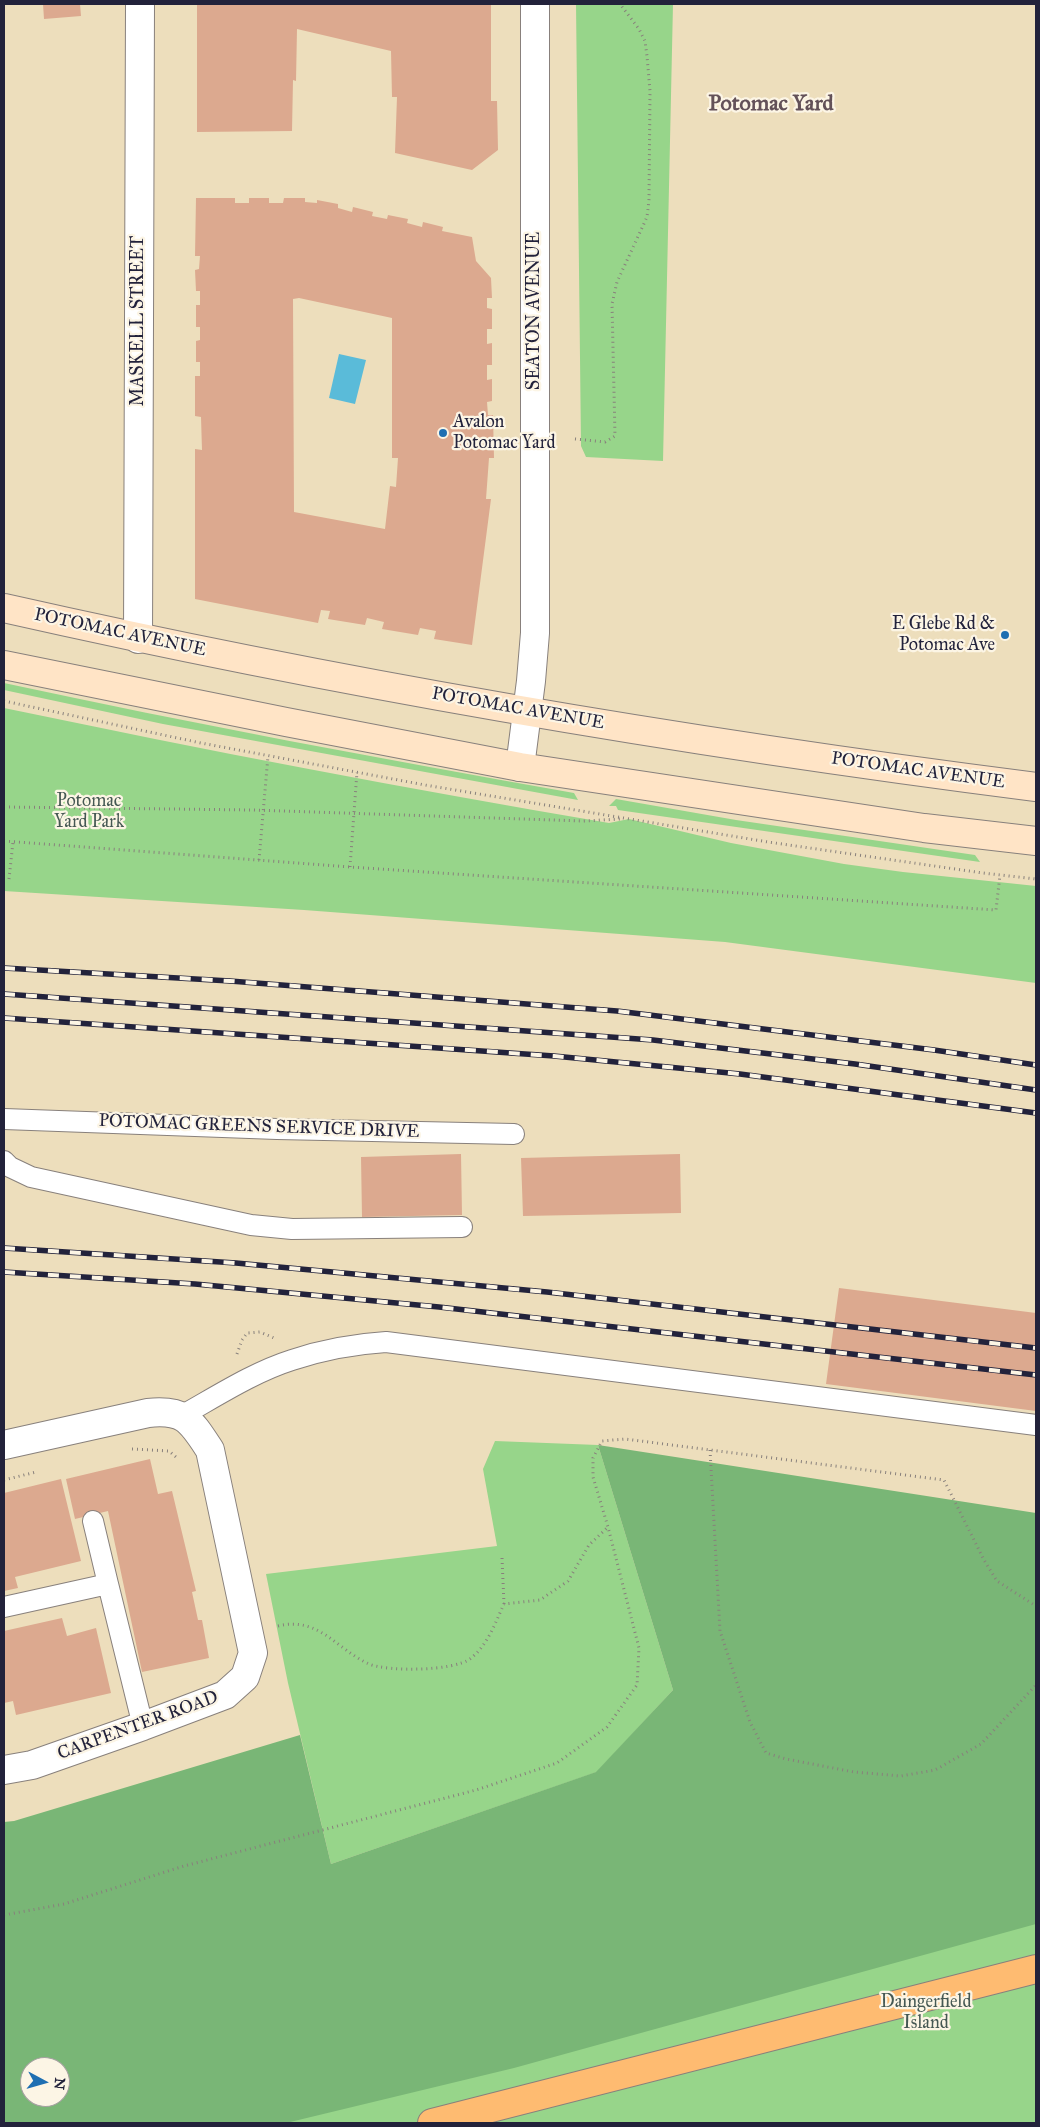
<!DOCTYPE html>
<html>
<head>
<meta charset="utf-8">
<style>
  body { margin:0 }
  #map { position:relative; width:1040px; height:2127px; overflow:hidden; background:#eddebc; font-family:"IM FELL Great Primer",serif }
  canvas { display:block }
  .frame { position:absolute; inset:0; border:5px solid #22223b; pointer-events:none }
  .north { position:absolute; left:20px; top:2057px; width:50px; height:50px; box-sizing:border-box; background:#fcf5e5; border:1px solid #a5a1a1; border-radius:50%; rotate:96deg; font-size:14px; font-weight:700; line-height:20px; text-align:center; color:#22223b }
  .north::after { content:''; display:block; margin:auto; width:18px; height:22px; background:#1f6fb2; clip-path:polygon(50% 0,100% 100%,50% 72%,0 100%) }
</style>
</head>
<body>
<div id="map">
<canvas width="1040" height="2127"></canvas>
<div class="frame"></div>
<div class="north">N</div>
</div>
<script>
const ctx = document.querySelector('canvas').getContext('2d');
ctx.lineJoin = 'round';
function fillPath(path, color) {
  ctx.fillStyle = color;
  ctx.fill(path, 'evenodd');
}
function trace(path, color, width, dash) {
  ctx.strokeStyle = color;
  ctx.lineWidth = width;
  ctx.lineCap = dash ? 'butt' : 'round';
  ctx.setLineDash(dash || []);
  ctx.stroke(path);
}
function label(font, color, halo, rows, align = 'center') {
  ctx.font = font + ' "IM FELL Great Primer",serif';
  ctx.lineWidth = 4.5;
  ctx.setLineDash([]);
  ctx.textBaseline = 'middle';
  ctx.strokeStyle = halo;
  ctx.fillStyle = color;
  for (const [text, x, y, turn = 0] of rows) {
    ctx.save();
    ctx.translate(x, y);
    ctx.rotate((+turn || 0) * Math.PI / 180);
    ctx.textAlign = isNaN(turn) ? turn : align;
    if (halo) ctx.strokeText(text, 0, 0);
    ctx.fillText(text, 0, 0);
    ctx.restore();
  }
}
fillPath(new Path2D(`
  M576,4H673L663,461L586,457L581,446Z
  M4,683C193,724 383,759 574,793L578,800L163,724L4,690Z
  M4,708C205,750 407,789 609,823L629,819L731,843L844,864L903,872L1036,886V983L725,942L304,910L4,891Z
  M616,799L736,820L975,855L980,862L618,810L616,806H609Z
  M495,1441L598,1445L673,1690L597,1772L331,1864L288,1683L266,1574L497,1546L483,1469Z
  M1036,1810V2123H44Z`), '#97d58a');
fillPath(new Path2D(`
  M598,1445L1036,1513V1924L514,2068L286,2123H4V1822L14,1821L300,1735L331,1864L596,1772L673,1690ZM30,2067H60V2097H30Z`), '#79b676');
fillPath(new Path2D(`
  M339,354L366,360L355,404L329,398Z`), '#5abbd9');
fillPath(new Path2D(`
  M43,4H80L81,16L44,19Z
  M197,4H491V101H497L498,150L472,170L395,153L397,97H392L391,51L297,29L296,81L293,80L292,131L197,132Z
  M196,198H235V203H249V198H269V203H283L284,198H305V202L317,203V200L338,204V208L352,212L353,207L373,212L372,216L387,219L388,215L408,219L407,223L422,227L423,222L443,227L442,231L472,237L476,261L491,278L492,298H487V308L492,309V329H487V344L492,343V365H487V380L492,379V401L487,402L488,415H493L494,458H489L486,499H491L472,645L434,639L436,631L420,628L418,635L382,629L384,622L367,618L365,625L328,619L330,611L321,610L318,623L195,599V449L202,450L201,417L195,416V376H200V362H196V341L200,340V327H196V305H200V291H196L195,270L199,269L200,256H195ZM299,298L392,318V458H398L396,487L390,486L385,529L294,512L293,299Z
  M461,1154L462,1215L362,1217L361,1157Z
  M680,1154L681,1213L523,1216L521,1158Z
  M839,1288L1036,1313V1411L826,1384Z
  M150,1459L158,1494L172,1491L196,1591L192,1592L198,1620H202L209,1658L142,1672L108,1511L75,1519L66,1479Z
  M61,1479L81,1561L15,1577L18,1588L4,1591V1493Z
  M62,1618L67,1636L96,1628L111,1693L16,1715L13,1701L4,1703V1631Z`), '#dca98f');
const lane = new Path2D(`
  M4,1119L277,1129L514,1134
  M4,1161L10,1167L31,1177L251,1225L292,1229L462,1227
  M183,1415C217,1396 254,1372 292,1360C322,1350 354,1344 386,1342L1036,1425
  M93,1521L108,1584
  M4,1607L108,1584L143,1726`);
const street = new Path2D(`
  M138,639L140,4
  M520,767L531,681L535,633V4
  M4,1445L148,1413C185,1409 191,1421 210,1450L253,1653L245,1677L225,1695L143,1726L32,1765L4,1770`);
const secondary = new Path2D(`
  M4,608C345,685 690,743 1036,787
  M4,665L286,722L520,767L924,828L1036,841`);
const highway = new Path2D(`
  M432,2123L1036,1969`);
trace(lane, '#88807c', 22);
trace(street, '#88807c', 30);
trace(secondary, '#88807c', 30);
trace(highway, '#88807c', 30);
trace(new Path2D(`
  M575,439L605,442L615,436L612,304L617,282L647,217L649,200L650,91L647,56L645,41L639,29L620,4
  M4,701L201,743L425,785L768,842L983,873L1036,879
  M4,807L253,810L583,821L621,819
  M4,841L350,867L996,910L1000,875
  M259,860L268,756
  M350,867L357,772
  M9,879L13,842
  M237,1354L242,1340L247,1333L260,1332L274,1338
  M132,1449L169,1451L176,1457
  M710,1450L720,1631L750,1722L766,1753L786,1759L854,1772L901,1776L935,1770L981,1744L1036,1685
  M4,1480L36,1472
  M502,1558L504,1604
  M278,1626C319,1616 336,1649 369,1664C389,1672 453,1671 470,1659C488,1645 495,1623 504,1604L540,1600L568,1581L589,1545L608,1527
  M4,1915L64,1904L184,1866L476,1790L557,1763L607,1727L637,1685L639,1648L608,1527L593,1477V1458L602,1441L625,1439L944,1480L984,1560L997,1581L1036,1606`), '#88807c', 3, [1, 4]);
trace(lane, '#fff', 20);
trace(street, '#fff', 28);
trace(secondary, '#ffe4c6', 28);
trace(highway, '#febb71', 28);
const rail = new Path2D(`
  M4,968L230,981L617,1011L934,1050L1036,1065
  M4,994L653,1040L855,1064L1036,1090
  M4,1018L554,1056L740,1074L1036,1113
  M4,1248L236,1263L547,1292L1036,1348
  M4,1272L195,1284L439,1307L1036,1375`);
trace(rail, '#22223b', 5.5);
trace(rail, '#fcf5e5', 4, [11]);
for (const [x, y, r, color] of [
  [443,433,5,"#1f6fb2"],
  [1005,635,5,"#1f6fb2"]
]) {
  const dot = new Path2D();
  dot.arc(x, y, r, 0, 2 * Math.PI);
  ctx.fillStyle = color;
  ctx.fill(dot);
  trace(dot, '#fcf5e5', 2);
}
label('18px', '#22223b', '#fcf5e5', [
  ["SEATON AVENUE",535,311,-90],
  ["MASKELL STREET",139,321,-90],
  ["POTOMAC AVENUE",120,633,12],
  ["POTOMAC AVENUE",518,709,10],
  ["POTOMAC AVENUE",918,771,8],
  ["POTOMAC GREENS SERVICE DRIVE",259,1127,2],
  ["CARPENTER ROAD",138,1726,-20]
]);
label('18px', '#22223b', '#fcf5e5', [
  ["Avalon",453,423],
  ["Potomac Yard",453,444],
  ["E Glebe Rd &",995,625,"right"],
  ["Potomac Ave",995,646,"right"]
], 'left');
label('18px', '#455853', '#fcf5e5', [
  ["Potomac",89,802],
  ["Yard Park",89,823],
  ["Daingerfield",926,2003],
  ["Island",926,2024]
]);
label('bold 22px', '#635158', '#fcf5e5', [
  ["Potomac Yard",771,105]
]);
</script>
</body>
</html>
